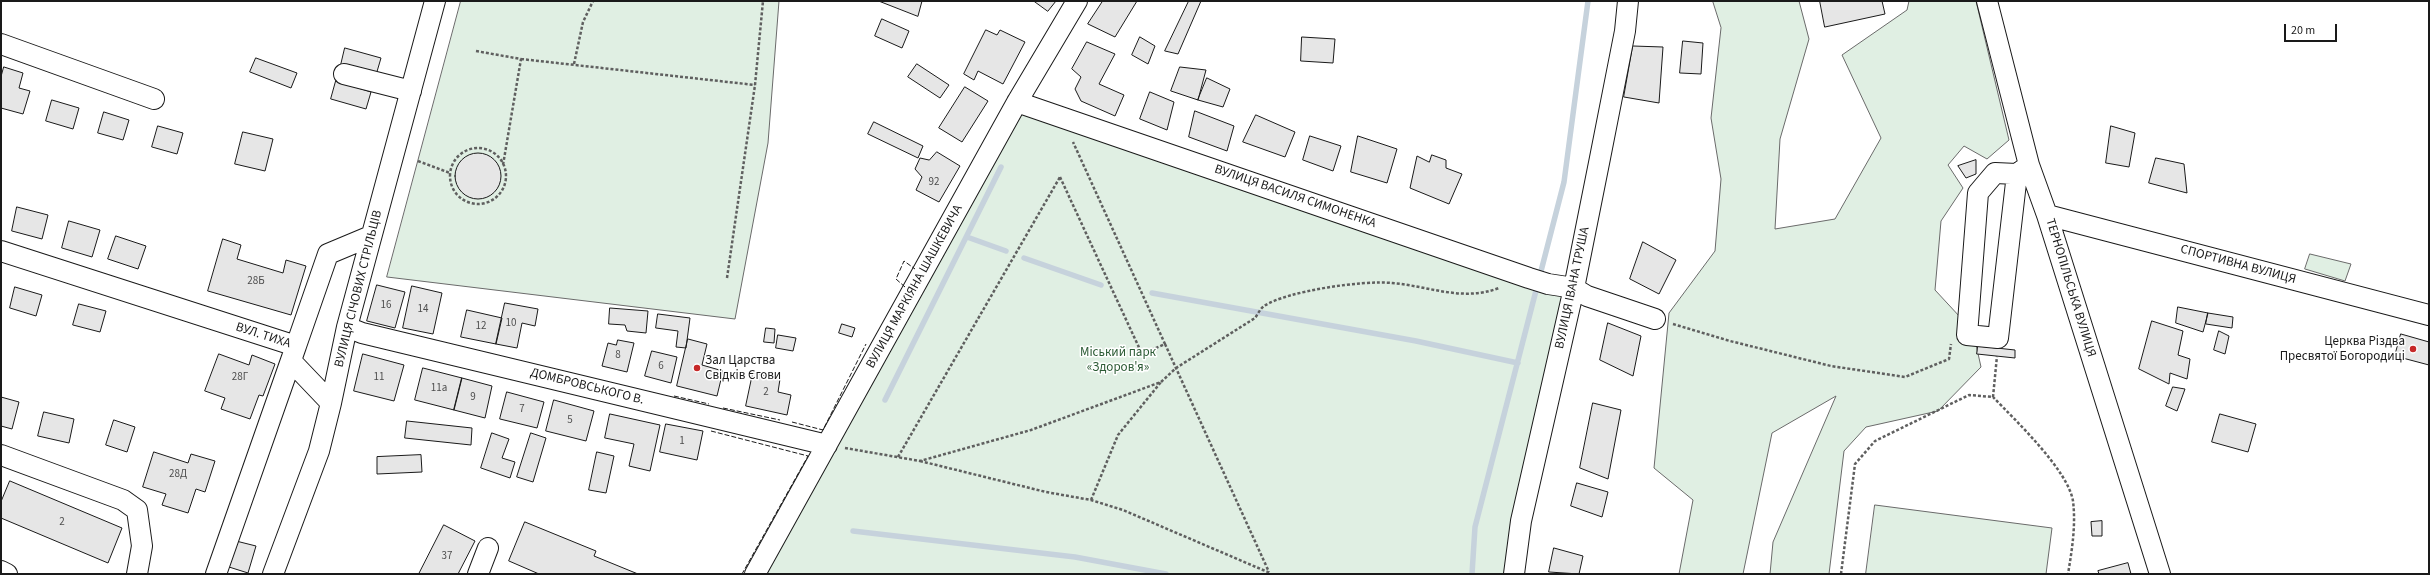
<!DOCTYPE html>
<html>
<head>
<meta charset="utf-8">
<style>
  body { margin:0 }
  #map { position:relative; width:2430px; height:575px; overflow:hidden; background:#fff; font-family:"Source Sans 3",sans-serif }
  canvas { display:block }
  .frame { position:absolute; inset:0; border:2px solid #1a1a1a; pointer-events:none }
  .scale { position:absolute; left:2284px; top:24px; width:53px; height:18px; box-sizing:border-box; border:2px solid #1a1a1a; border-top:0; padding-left:5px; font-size:12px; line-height:14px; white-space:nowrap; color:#1a1a1a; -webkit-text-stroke:3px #fff; paint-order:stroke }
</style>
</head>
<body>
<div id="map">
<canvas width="2430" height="575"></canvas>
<div class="frame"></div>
<div class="scale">20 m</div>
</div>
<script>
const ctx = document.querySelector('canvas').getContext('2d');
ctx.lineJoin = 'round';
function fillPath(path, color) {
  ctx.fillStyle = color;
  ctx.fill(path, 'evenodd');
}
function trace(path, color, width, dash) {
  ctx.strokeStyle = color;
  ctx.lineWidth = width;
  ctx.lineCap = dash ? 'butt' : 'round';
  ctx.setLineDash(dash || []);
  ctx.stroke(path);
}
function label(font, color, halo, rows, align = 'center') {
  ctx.font = font + ' "Source Sans 3",sans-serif';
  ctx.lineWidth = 3;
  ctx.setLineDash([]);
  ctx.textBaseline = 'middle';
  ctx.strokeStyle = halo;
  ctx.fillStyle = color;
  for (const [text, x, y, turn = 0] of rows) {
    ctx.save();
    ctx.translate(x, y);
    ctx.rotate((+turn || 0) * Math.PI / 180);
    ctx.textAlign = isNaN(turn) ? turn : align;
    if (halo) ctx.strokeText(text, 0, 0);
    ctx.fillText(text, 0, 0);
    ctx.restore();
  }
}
const green = new Path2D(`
  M461,1H779L768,143L735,319L387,277Z
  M1713,1H1799L1809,39L1780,139L1775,229L1835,219L1881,138L1842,55L1907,10L1909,1H1976L2009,140L1987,159L1964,146L1948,165L1963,188L1941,221L1935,290L1973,331L1981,367L1938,411L1866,427L1844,451L1829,574H1770L1773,542L1836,396L1772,433L1743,574H1679L1693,500L1654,468L1669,313L1715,251L1721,179L1711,118L1721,28Z
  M1017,102L1574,288L1514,574H755Z
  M2310,254L2351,264L2345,281L2305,269Z
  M1875,505L2052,528L2046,574H1866Z`);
fillPath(green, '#e0efe3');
trace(green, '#6a6a6a', 1);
trace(new Path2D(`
  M967,237L1006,251
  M1024,258L1101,285
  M1152,293L1416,341L1518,363
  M885,400L1001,167
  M853,531L1075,557L1166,574
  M1472,574L1475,527L1564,182L1588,1`), '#c6d2dc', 5.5);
const building = new Path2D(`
  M879,1H922L918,16Z
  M1034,1H1056L1048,11Z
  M1103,1H1137L1115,37L1088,24Z
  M1189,1H1201L1178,54L1165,51Z
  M1820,1H1882L1885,14L1825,27Z
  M882,19L909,31L902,48L875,36Z
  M986,30L997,35L1000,30L1025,42L1003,84L978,71L974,80L964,74Z
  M1140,37L1155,46L1148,64L1132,55Z
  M1302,37L1335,39L1333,63L1301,61Z
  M1683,41L1703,43L1701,74L1680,73Z
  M1087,42L1115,54L1099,84L1124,95L1115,116L1081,101L1075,89L1081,77L1072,69Z
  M1633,46L1663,47L1659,103L1624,97Z
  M345,48L381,58L376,75L341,65Z
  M256,58L297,73L291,88L250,72Z
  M917,64L949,85L940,98L908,77Z
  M4,67L23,73L19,88L30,91L23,114L1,108V77Z
  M1180,67L1206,70L1198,100L1171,91Z
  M1207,78L1230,89L1223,107L1198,100Z
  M336,81L371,92L366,109L331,99Z
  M965,87L988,101L962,142L939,128Z
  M1150,92L1174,102L1167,130L1140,119Z
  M52,100L79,108L73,129L46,121Z
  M1195,111L1234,126L1227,151L1189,137Z
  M104,112L129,120L123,140L98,133Z
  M1256,115L1295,132L1285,157L1243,142Z
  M874,122L923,146L918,158L868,134Z
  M158,126L183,133L177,154L152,147Z
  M2111,126L2135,133L2129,167L2106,163Z
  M243,132L273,139L265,171L235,164Z
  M1310,136L1341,146L1333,171L1303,160Z
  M1358,136L1397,149L1387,183L1351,172Z
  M937,152L960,166L939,202L916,190L922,177L915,169L920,158L929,160Z
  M455 176a23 23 0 1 1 46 0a23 23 0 1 1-46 0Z
  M1432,155L1446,160V168L1462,174L1449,204L1410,188L1417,156L1429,162Z
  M2156,158L2184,164L2187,193L2149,183Z
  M1976,160V174L1966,178L1958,166Z
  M17,207L48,215L42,239L12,231Z
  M69,221L100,230L92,257L62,248Z
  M116,236L146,246L138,269L108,259Z
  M223,239L241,245L237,259L283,273L286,260L306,266L291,315L208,291Z
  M1643,242L1676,260L1659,294L1630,279Z
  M377,285L405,292L395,328L367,321Z
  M412,286L442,293L433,334L403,328Z
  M15,287L42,295L36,316L10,308Z
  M505,303L538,309L535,326L522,323L517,348L496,344Z
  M79,304L106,311L100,332L73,325Z
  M2178,307L2208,313L2203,332L2176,323Z
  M610,308L648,311L646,333L627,331L625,325L609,324Z
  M467,310L502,318L496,344L461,337Z
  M2208,313L2233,317L2232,328L2206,324Z
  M658,314L690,318L686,348L676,347L678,331L656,328Z
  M2152,321L2183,331L2178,355L2190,359L2187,379L2170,373L2169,384L2139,369Z
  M1608,323L1641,336L1633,376L1600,360Z
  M842,324L855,328L852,337L839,333Z
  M766,328L775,329L774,343L764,342Z
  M2219,331L2229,336L2225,354L2214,350Z
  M2401,334L2429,342V365L2395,356Z
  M778,335L796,338L793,351L776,348Z
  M688,339L707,344L702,365L723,371L717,396L677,386Z
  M618,340L634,343L627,372L602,366L608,343L616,345Z
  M1978,346L2015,350V358L1977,354Z
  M652,351L677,357L671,383L645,376Z
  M219,354L249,365L252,355L275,364L263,396L259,395L250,419L221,409L225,398L205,391Z
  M363,354L404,365L394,401L354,391Z
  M423,368L462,378L454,410L415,400Z
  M753,373L780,379L778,392L791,395L787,415L746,406Z
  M462,378L492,386L485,418L454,410Z
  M2173,387L2185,389L2177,411L2166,406Z
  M507,392L544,402L537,428L500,419Z
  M1,397L19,402L12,429L1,426Z
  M554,400L594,411L586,441L546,431Z
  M1593,403L1621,410L1608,479L1580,468Z
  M44,412L74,419L69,443L38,436Z
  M610,414L660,425L650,471L629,466L634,444L605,438Z
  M2220,414L2256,424L2248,452L2212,442Z
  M114,420L135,427L127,452L106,445Z
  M407,421L472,428L471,445L405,438Z
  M666,424L703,431L697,460L660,452Z
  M492,433L509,439L502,458L515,462L510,478L481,468Z
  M531,433L546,438L533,482L517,477Z
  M154,452L188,463L191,454L215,461L205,492L196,489L188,513L162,505L166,494L143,487Z
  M597,452L614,456L606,493L589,490Z
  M421,455L422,472L377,474V457Z
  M10,481L122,528L108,563L1,518V502Z
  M1577,483L1608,492L1602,517L1571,506Z
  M2102,521V536H2092L2091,522Z
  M525,522L596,551L594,556L638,574H539L509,561Z
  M444,525L475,541L458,574H419Z
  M236,541L256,546L248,573L229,567Z
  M1554,548L1583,556L1579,574L1549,572Z
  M2128,563L2131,574H2099L2098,571Z`);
fillPath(building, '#e6e6e6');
trace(building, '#1a1a1a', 1);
const minor = new Path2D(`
  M1987,1L2029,165L2047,215L2160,574
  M1,44L154,99
  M344,74L411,91
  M1017,102L1529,278L1548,284L1574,288L1587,296L1655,319
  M2017,174L1995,173L1978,193L1967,335L1998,338L2017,174L2029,165
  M2047,215L2429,315
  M1,251L296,346L216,574
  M347,327L362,333L827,445
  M296,346L328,254L371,236
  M291,361L331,403
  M1,455L123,500L137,510L142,546L137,574
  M1,571L7,574
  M273,574L319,451L331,403L347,327L435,1
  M478,574L488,548
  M755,574L1017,102L1077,1
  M1514,574L1521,521L1574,288L1600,158L1625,31L1628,1`);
trace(minor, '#1a1a1a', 22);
trace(new Path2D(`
  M476,51L521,59L503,165
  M521,59L755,85
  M574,64L583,22L593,1
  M450 176a28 28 0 1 1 56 0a28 28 0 1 1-56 0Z
  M418,161L450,173
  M1060,177L1142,354L1165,344L1073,142
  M727,278L755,85L763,1
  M1673,324L1730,341L1831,366L1905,377L1949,359L1951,344
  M1165,344L1269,572
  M1993,397L1997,356
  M845,448L920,461L1031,430L1161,382L1176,368L1255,318C1258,314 1260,309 1264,306C1287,291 1363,280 1392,283C1429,286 1462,302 1499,288
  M898,457L1060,177
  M920,461L1046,492L1091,500L1123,510L1270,573
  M1091,500L1118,435L1161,382
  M1841,574L1855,464L1875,441L1969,395L1993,397C2015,420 2068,470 2073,501C2076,525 2072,550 2068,574`), '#5f5f5f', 2.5, [3, 2]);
trace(minor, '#fff', 20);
trace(new Path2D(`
  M905,287L896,279L904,261L915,269
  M674,396L709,404
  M723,408L780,420
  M792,422L823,430L866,344
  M711,431L808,456L742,574`), '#1a1a1a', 1, [5, 2]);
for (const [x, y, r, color] of [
  [2413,349,4,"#c62828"],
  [697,368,4,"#c62828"]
]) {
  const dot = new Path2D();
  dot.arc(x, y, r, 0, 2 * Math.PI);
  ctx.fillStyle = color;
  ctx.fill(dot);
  trace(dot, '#fff', 1.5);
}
label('11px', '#4d4d4d', null, [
  ["92",934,183],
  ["28Б",256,282],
  ["16",386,306],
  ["14",423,310],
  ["10",511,324],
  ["12",481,327],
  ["8",618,356],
  ["6",661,367],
  ["28Г",240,378],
  ["11",379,378],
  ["11а",439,389],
  ["2",766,393],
  ["9",473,398],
  ["7",522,410],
  ["5",570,421],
  ["1",682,442],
  ["28Д",178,475],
  ["2",62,523],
  ["37",447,557]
]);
label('13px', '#1a1a1a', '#fff', [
  ["ВУЛИЦЯ ВАСИЛЯ СИМОНЕНКА",1295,197,19],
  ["СПОРТИВНА ВУЛИЦЯ",2238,265,15],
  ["ВУЛИЦЯ МАРКІЯНА ШАШКЕВИЧА",915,287,-61],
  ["ВУЛИЦЯ ІВАНА ТРУША",1573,288,-78],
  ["ТЕРНОПІЛЬСЬКА ВУЛИЦЯ",2070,288,73],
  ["ВУЛИЦЯ СІЧОВИХ СТРІЛЬЦІВ",359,289,-76],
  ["ВУЛ. ТИХА",263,336,18],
  ["ДОМБРОВСЬКОГО В.",587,387,14]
]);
label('13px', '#1a1a1a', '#fff', [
  ["Церква Різдва",2405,342],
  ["Пресвятої Богородиці",2405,357],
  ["Зал Царства",705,361,"left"],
  ["Свідків Єгови",705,376,"left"]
], 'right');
label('13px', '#2b5a34', '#fff', [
  ["Міський парк",1118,353],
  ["«Здоров'я»",1118,368]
]);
</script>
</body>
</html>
